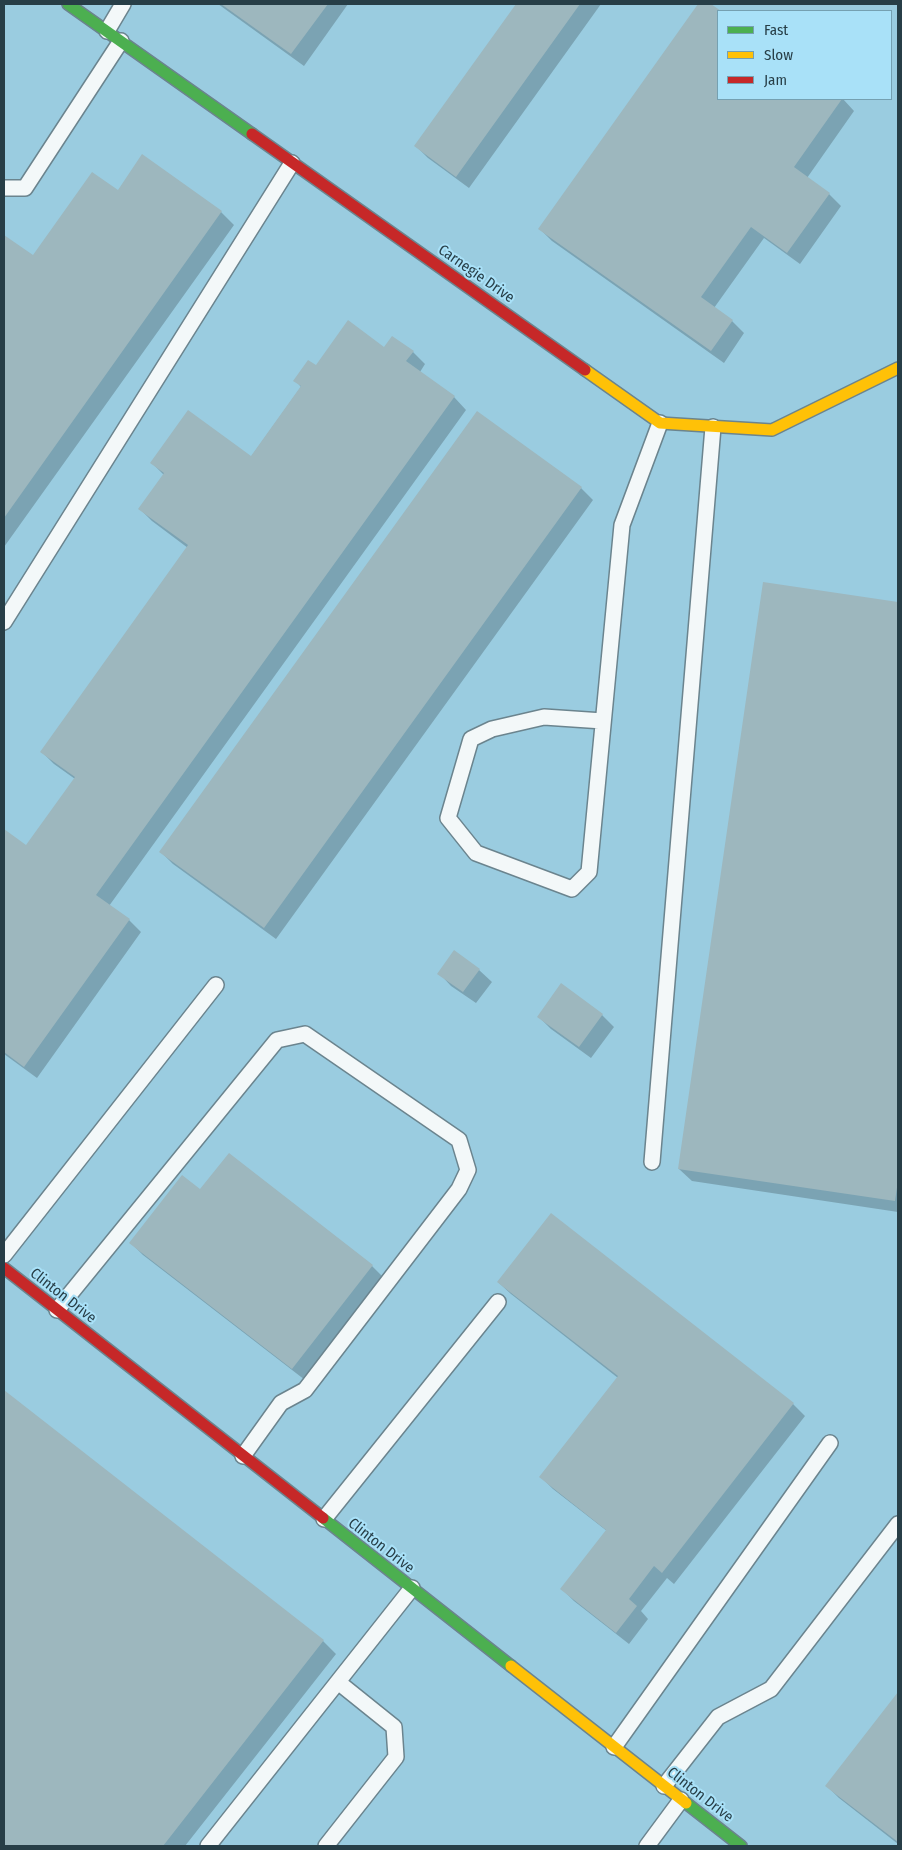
<!DOCTYPE html>
<html>
<head>
<meta charset="utf-8">
<style>
  body { margin:0 }
  #map { position:relative; width:902px; height:1850px; overflow:hidden; background:#aecdda; font-family:"Fira Sans Condensed",sans-serif }
  canvas { display:block }
  .frame { position:absolute; inset:0; border:5px solid #273e47; pointer-events:none }
  .legend { position:absolute; left:717px; top:10px; width:175px; height:90px; box-sizing:border-box; background:#a9e1f8; border:1px solid #75a0b1; margin:0; padding:6px 9px; list-style:none; font-size:15px; color:#273e47 }
  .legend li { display:flex; align-items:center; gap:10px; height:25px }
  .legend b { width:25px; border:1px solid #75a0b1 }
</style>
</head>
<body>
<div id="map">
<canvas width="902" height="1850"></canvas>
<div class="frame"></div>
<ul class="legend">
<li><b style="height:6px;background:#4caf50"></b>Fast</li>
<li><b style="height:6px;background:#ffc107"></b>Slow</li>
<li><b style="height:6px;background:#c62828"></b>Jam</li>
</ul>
</div>
<script>
const ctx = document.querySelector('canvas').getContext('2d');
ctx.lineJoin = 'round';
function fillPath(path, color) {
  ctx.fillStyle = color;
  ctx.fill(path, 'evenodd');
}
function trace(path, color, width, dash) {
  ctx.strokeStyle = color;
  ctx.lineWidth = width;
  ctx.lineCap = dash ? 'butt' : 'round';
  ctx.setLineDash(dash || []);
  ctx.stroke(path);
}
function label(font, color, halo, rows, align = 'center') {
  ctx.font = font + ' "Fira Sans Condensed",sans-serif';
  ctx.lineWidth = 4;
  ctx.setLineDash([]);
  ctx.textBaseline = 'middle';
  ctx.strokeStyle = halo;
  ctx.fillStyle = color;
  for (const [text, x, y, turn = 0] of rows) {
    ctx.save();
    ctx.translate(x, y);
    ctx.rotate((+turn || 0) * Math.PI / 180);
    ctx.textAlign = isNaN(turn) ? turn : align;
    if (halo) ctx.strokeText(text, 0, 0);
    ctx.fillText(text, 0, 0);
    ctx.restore();
  }
}
fillPath(new Path2D(`
  M4,4H898V1846H4ZM718,11H891V99H718Z`), '#9acce0');
fillPath(new Path2D(`
  M218,4H348L304,66Z
  M518,4H601L469,188L428,158L416,146Z
  M700,4H709L719,11L718,99H843L854,111L807,178L829,194L841,206L800,264L764,238L714,308L732,321L744,333L724,363L552,241L540,229Z
  M143,156L221,212L234,225L4,547V236L33,257L118,191Z
  M385,348L413,352L425,364L420,372L454,397L466,410L109,906L129,920L141,932L37,1078L4,1054V831L26,847L75,779L54,764L42,752L188,548L152,521L140,509L164,475L152,463L251,457L301,387L295,380L316,367Z
  M581,488L593,500L276,939L173,864L161,852Z
  M764,584L898,603V1212L692,1181L679,1169Z
  M479,970L492,982L476,1003L451,986L439,973Z
  M602,1015L614,1027L591,1058L551,1029L539,1017Z
  M200,1191L372,1266L384,1278L305,1380L143,1255L131,1243Z
  M551,1215L793,1404L805,1416L674,1584L667,1578L641,1611L648,1619L629,1644L574,1601L562,1589L607,1531L553,1489L541,1477L618,1378L511,1294L498,1282Z
  M4,1392L323,1641L336,1654L185,1846H4Z
  M898,1694V1844L839,1798L827,1786Z`), '#0003');
fillPath(new Path2D(`
  M221,4H328L291,54Z
  M516,4H580L456,177L414,146Z
  M698,4H711L721,11H718V99H842L794,167L830,193L787,253L751,227L701,297L733,320L711,351L538,229Z
  M142,154L222,211L4,518V235L33,255L92,172L118,190Z
  M348,320L384,347L392,336L414,351L406,361L455,396L96,895L130,919L24,1067L4,1052V829L26,845L75,777L40,752L188,545L138,509L164,473L150,463L188,410L251,456L301,386L293,381L308,360L316,365Z
  M477,411L582,487L264,928L159,852Z
  M763,582L898,602V1181L895,1201L678,1169Z
  M454,950L480,969L463,992L437,974Z
  M561,983L603,1014L579,1047L537,1017Z
  M229,1153L373,1265L292,1369L129,1243L182,1175L200,1189Z
  M551,1213L794,1403L662,1573L654,1566L629,1599L637,1606L616,1633L560,1589L606,1530L539,1477L618,1376L497,1282Z
  M4,1390L324,1640L163,1846H4Z
  M898,1692V1842L825,1786Z`), '#9db7be');
const lane = new Path2D(`
  M107,31L123,4
  M4,188H25L121,41
  M4,622L292,163
  M603,721L544,717L492,729L471,739L448,818L476,853L572,889L589,872L622,525L660,423
  M652,1162L713,427
  M4,1255L216,985
  M57,1310L277,1040L305,1034L459,1140L468,1170L459,1189L305,1390L281,1403L243,1456
  M324,1519L498,1302
  M614,1747L830,1443
  M664,1786L718,1717L771,1689L898,1524
  M208,1846L412,1588
  M326,1846L396,1757L394,1727L338,1682
  M647,1846L681,1800`);
const fast = new Path2D(`
  M68,4L252,134
  M323,1518L511,1666
  M686,1803L741,1846`);
const slow = new Path2D(`
  M585,370L660,423L772,430L898,368
  M511,1666L686,1803`);
const jam = new Path2D(`
  M252,134L585,370
  M4,1268L323,1518`);
trace(lane, '#6b848e', 18);
trace(fast, '#6b848e', 14);
trace(slow, '#6b848e', 14);
trace(jam, '#6b848e', 14);
trace(lane, '#f3f8f9', 15);
trace(fast, '#4caf50', 11);
trace(slow, '#ffc107', 11);
trace(jam, '#c62828', 11);
label('15px', '#273e47', '#a9e1f8', [
  ["Carnegie Drive",476,274,35],
  ["Clinton Drive",63,1296,38],
  ["Clinton Drive",381,1546,38],
  ["Clinton Drive",700,1795,38]
]);
</script>
</body>
</html>
